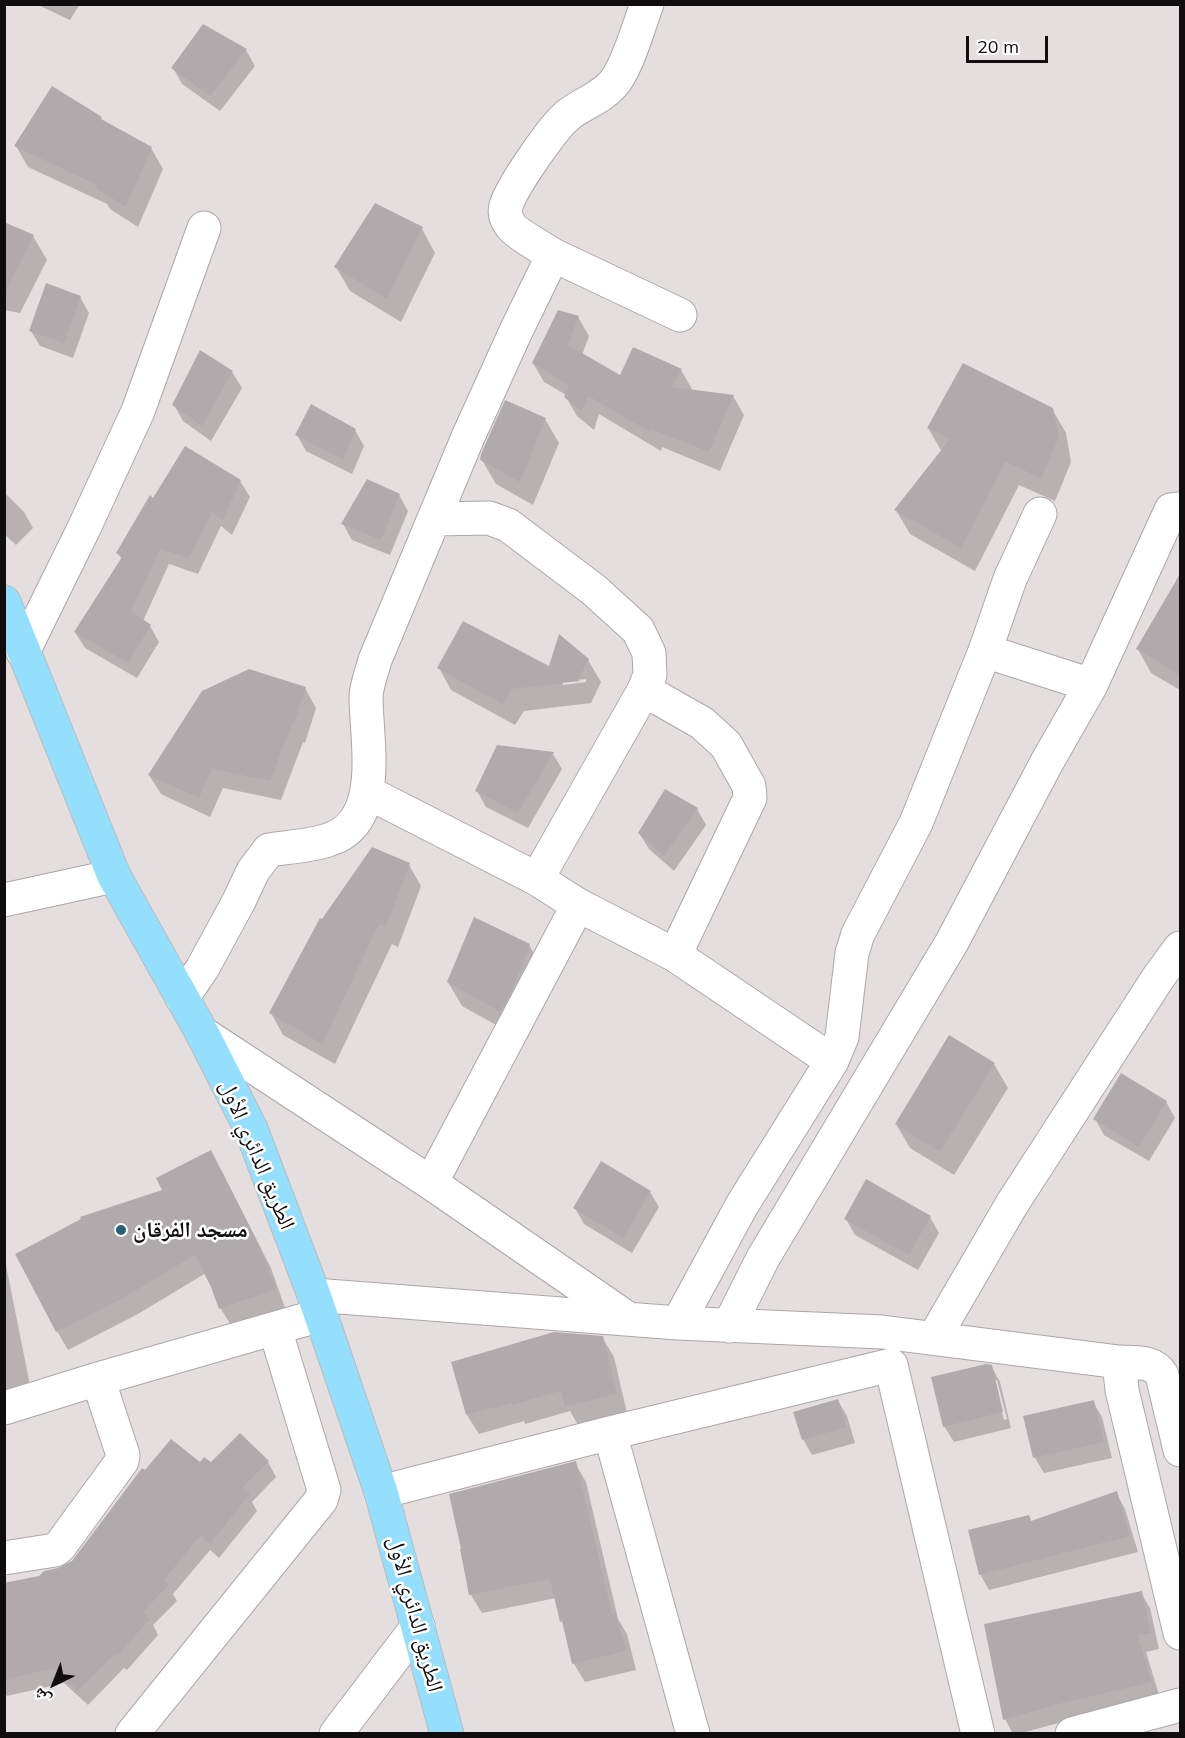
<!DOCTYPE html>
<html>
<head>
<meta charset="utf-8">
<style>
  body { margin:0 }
  #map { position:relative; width:1185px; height:1738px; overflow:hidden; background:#e5dedf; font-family:Mulish,"Noto Naskh Arabic",sans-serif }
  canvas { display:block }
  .frame { position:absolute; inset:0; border:6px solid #100d0e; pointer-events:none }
  .north { position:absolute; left:24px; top:1654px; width:60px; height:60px; -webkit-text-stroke:4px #fff; paint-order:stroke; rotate:223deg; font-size:16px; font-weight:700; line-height:24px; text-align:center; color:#100d0e }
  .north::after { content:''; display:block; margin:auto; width:21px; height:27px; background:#100d0e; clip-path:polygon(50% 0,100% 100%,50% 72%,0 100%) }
  .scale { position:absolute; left:966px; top:36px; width:82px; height:27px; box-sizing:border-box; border:3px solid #100d0e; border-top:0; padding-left:8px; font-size:18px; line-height:21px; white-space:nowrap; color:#100d0e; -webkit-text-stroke:4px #fff; paint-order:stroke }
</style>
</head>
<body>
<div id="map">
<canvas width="1185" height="1738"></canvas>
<div class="frame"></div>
<div class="north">ش</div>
<div class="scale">20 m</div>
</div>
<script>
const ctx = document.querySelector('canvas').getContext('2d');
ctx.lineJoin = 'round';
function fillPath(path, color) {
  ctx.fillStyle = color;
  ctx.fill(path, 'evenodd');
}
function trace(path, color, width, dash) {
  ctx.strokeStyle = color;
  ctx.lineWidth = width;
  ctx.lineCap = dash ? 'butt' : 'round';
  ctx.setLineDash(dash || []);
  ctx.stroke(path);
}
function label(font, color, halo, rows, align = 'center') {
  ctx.font = font + ' Mulish,"Noto Naskh Arabic",sans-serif';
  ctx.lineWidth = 5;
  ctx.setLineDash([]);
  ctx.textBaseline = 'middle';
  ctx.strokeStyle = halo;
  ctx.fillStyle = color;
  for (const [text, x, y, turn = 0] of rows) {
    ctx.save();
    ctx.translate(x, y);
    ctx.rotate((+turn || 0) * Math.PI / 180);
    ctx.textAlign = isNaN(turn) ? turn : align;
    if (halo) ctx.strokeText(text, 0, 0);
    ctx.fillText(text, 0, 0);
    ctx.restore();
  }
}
fillPath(new Path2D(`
  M36,4H80L70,20Z
  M204,26L246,50L255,66L220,111L182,84L173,68Z
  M101,118L103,122L151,148L163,169L138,227L110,209L107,204L28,167L16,146Z
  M4,224L33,236L47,260L20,313L4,310Z
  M422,229L435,253L401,322L350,291L336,267Z
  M80,297L89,313L73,358L40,346L31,331Z
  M578,317L589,336L582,355L620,377L681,370L692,389L691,391L733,396L744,415L720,471L662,447L661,451L599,414L594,430L577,416L566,397V395L544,382L533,363Z
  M232,372L242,388L211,441L183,421L174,405Z
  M1052,409L1066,433L1071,462L1055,501L1019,485L975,571L910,534L896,510L942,452L928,428Z
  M545,419L559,443L533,505L496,484L482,460Z
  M355,430L364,446L352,474L306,451L297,435Z
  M240,481L250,497L232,535L221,526L198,574L169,564L143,621L150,626L159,642L137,678L85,648L75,632L122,560L118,553Z
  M4,492L24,512L33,528L16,545L4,534Z
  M399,495L408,511L390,555L352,540L343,524Z
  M1180,573V690L1151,673L1138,649L1177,583L1176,581Z
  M588,660L601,682L591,703L524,711L515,725L451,690L439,668H550ZM586,679V682L563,685V682Z
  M305,688L316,708L305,743L303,742L281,800L223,788L210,817L161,794L149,775Z
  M553,754L562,769L528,828L486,807L477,791Z
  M697,809L706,825L674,871L649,849L639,833Z
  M409,865L421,886L398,947L392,944L335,1064L283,1035L271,1013L322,921Z
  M529,945L543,969L514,1035L462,1006L448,982Z
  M994,1064L1008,1088L954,1175L910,1148L896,1124Z
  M1166,1102L1175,1118L1149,1161L1104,1135L1095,1119Z
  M221,1170L271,1268L285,1308L232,1327L221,1309L206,1273L138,1314L68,1350L57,1331Z
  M650,1192L659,1207L632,1253L584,1224L575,1208Z
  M930,1217L939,1233L918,1270L855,1235L846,1219Z
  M4,1255L30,1385L4,1390Z
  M602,1337L614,1357L627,1413L578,1425L570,1411L525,1424L524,1421L479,1434L467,1415Z
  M991,1366L1000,1382L1011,1428L954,1442L944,1426ZM994,1380H997L1007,1419L1004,1420Z
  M838,1401L847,1416L855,1443L812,1455L803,1439Z
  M1093,1402L1102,1417L1112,1458L1044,1473L1035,1458Z
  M268,1462L276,1477L252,1502L257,1511L219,1558L210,1550L173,1594L177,1601L153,1625L158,1635L127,1670L124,1668L88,1705L64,1683L7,1696L4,1691V1585L40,1578L68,1566L201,1465Z
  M575,1463L586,1482L618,1619L627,1634L636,1670L585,1682L574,1664L556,1598L482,1613L471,1595Z
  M1116,1493L1125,1509L1138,1552L989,1590L980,1574L1032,1522Z
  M1141,1593L1150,1608L1159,1649L1146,1652L1160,1698L1073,1719L1018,1734H1013L1005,1719Z`), '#0003');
fillPath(new Path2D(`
  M203,24L247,49L210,96L171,68Z
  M52,86L102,117L101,119L152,147L126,207L96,188L97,185L14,146Z
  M375,203L423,227L387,299L334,267Z
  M4,222L34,235L4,294Z
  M46,283L81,296L64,343L29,331Z
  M558,310L579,316L568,345L620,375L633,347L682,369L672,387L734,395L709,452L651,429L650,432L588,396L582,412L564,397L569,385L532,363Z
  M200,350L233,371L202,426L172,405Z
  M963,363L1053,408L1059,437L1041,478L1005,462L961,548L894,510L950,439L927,428Z
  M505,400L546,418L520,482L480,460L481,454Z
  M311,404L356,429L343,459L295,435Z
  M185,446L241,480L223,520L212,512L189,558L160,549L131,611L151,625L128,663L74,632L122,557L116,553L150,495L153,498Z
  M367,479L400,494L381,540L341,524Z
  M1180,574V675L1136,649Z
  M463,621L549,666L559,634L589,659L578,680L580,681L512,689L502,704L437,668Z
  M249,669L306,687L294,724H292L270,781L212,769L199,798L148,775L202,691Z
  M497,745L554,752L518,813L475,791Z
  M665,789L698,808L664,856L638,833Z
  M372,847L410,863L386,927L379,924L322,1044L269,1013L320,918L322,919Z
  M474,917L530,944L514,986L500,1012L447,982Z
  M949,1035L995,1063L940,1152L895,1124Z
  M1121,1073L1167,1101L1139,1147L1093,1119Z
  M211,1150L260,1247L276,1289L219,1309L211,1287L195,1255L125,1297L56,1332L15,1254L81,1219L80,1217L162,1190L156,1178Z
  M601,1161L651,1191L623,1238L573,1208Z
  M866,1179L931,1216L909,1255L844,1219Z
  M554,1332L603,1336L617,1394L565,1407L561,1391L512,1405V1403L466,1415L451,1362Z
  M986,1364L992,1365L1003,1412L943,1427L931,1377Z
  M838,1399L847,1427L802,1440L793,1412Z
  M1094,1400L1104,1442L1033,1458L1023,1416Z
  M240,1433L269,1461L242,1488L250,1494L210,1544L200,1536L164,1580L169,1585L143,1612L150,1619L117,1656L115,1654L78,1691L54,1668L4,1680V1583L39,1576L44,1571L58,1568L72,1561L142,1468L145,1470L171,1439L200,1462L204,1457L211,1462Z
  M576,1461L612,1614L616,1613L626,1651L572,1664L562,1621L560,1622L550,1579L469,1595L460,1549H461L449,1494Z
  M1117,1491L1130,1536L979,1575L968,1530L1029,1515L1031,1521Z
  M1142,1591L1151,1633L1138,1636L1152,1682L1063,1703L1003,1720L984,1624Z`), '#b1aaac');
const minor = new Path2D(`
  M553,255C544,249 513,232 509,223C506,218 504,212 506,206C511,188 553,127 568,115C582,104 601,98 613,84C627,69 639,25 647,4
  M434,519L489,518L508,525L594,590L638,630L649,653L650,675L644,690L537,879
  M985,651L1091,685
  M23,652L84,528L138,411L204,228
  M644,690L702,723L726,745L749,786L750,798L675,955
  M367,792L537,879L578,905L675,955L832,1061
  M4,900L114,876
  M182,998L202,969L239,901L253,871L269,850C288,847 310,846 328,840C385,823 366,741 366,696C367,684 372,671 375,660L468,437L516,331L553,255L680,315
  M202,1033L431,1183L627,1318
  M431,1183L578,905
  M314,1295L678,1323L882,1332L1119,1362C1135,1363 1153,1360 1162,1375L1180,1450
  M678,1323L742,1205L832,1061L842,1037L852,953L858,934L916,823L985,651L1010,579L1040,514
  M729,1326L763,1258L952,942L1047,762L1091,685L1171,510L1180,509
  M934,1338L1012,1204L1158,978L1180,948
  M1119,1362L1122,1390L1180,1633
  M4,1408L98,1379L321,1315
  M610,1433L693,1734
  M381,1492L610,1433L891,1365L978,1734
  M4,1558L55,1550L60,1546L122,1461L123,1455L98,1379
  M132,1734L321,1500L324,1490L275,1329
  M336,1734L418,1626
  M1072,1734L1180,1705`);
const major = new Path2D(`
  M4,602L114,876L202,1033L251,1129L314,1295L381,1492L447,1734`);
trace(minor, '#aca6a7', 35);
trace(major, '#bcbbbc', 35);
trace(minor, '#fff', 33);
trace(major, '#94dffe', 33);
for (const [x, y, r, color] of [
  [121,1230,6,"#27617a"]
]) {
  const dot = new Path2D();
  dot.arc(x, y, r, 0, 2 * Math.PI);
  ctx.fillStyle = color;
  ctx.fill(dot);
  trace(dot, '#fff', 2);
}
label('22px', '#100d0e', '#fff', [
  ["الطريق الدائري الأول",257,1155,67],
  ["الطريق الدائري الأول",415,1614,75]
]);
label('bold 22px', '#100d0e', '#fff', [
  ["مسجد الفرقان",133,1230]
], 'left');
</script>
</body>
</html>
